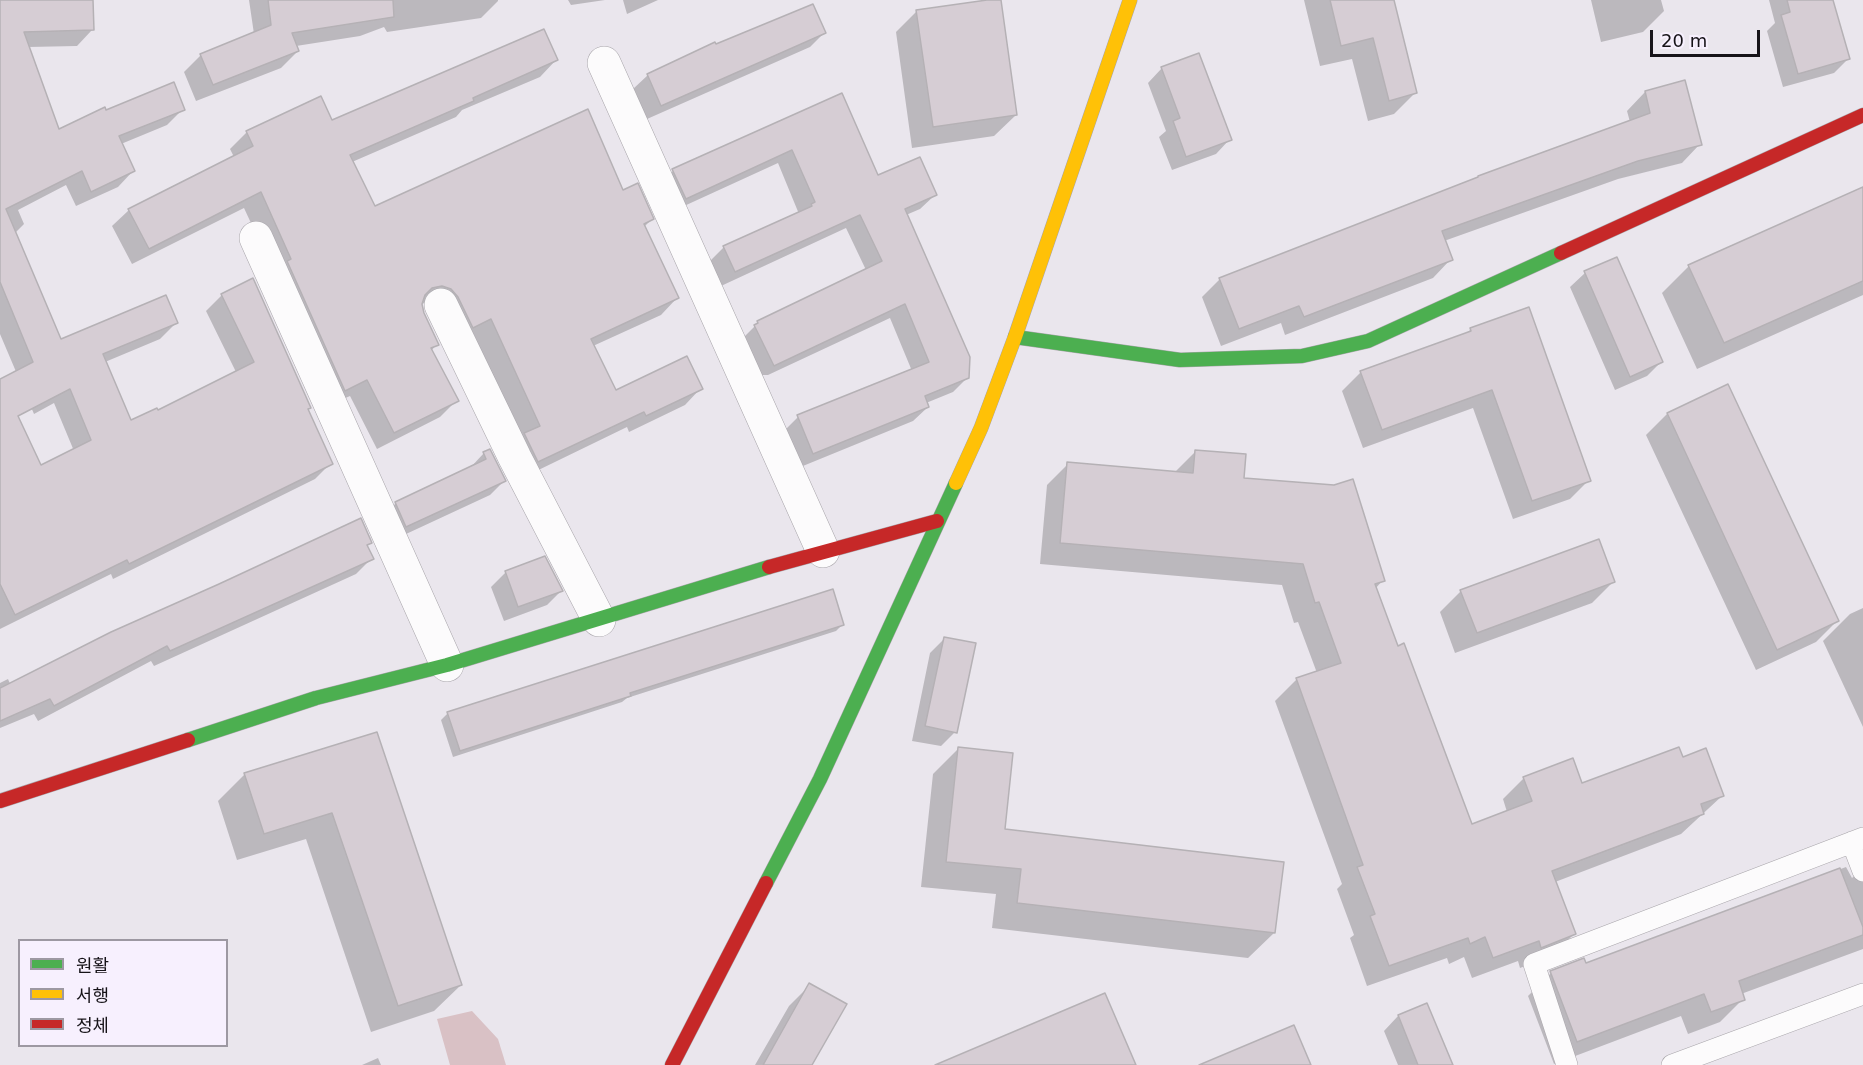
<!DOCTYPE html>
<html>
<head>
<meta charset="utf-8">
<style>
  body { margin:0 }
  #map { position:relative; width:1863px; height:1065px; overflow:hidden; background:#eae6ed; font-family:"DejaVu Sans","Noto Sans KR",sans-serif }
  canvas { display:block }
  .legend { position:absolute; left:18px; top:939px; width:210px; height:108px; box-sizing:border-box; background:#f7f0fe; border:2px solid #9d98a2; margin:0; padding:8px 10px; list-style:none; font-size:18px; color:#161318 }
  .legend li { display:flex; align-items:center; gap:12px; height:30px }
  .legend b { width:30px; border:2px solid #9d98a2 }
  .scale { position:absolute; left:1650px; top:30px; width:110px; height:27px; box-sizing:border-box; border:3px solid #161318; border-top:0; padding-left:8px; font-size:18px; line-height:21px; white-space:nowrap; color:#161318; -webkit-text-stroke:4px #f7f0fe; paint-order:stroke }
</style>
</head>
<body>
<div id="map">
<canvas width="1863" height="1065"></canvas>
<ul class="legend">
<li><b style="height:8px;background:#4caf50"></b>원활</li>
<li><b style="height:8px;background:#ffc107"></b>서행</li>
<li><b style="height:8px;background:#c62828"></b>정체</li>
</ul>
<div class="scale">20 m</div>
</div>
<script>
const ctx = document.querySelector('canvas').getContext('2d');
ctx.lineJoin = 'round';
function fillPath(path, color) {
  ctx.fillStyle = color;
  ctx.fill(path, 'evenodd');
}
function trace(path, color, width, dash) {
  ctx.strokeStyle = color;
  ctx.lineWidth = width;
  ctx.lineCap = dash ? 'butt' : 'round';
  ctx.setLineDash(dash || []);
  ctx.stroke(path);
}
fillPath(new Path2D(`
  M472,1011L498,1039L506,1065H450L437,1019Z`), '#d9c1c5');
fillPath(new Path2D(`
  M0,0H91L92,30L77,46L28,47L59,131L106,112L183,109L167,125L121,144L133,171L118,187L76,206L66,185L18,210L24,224L15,233L60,340L176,323L160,339L105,362L131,423L157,412L236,372L206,311L222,295L307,410L331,463L315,479L113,579L111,574L0,629V413L39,495L74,451L54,403L34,414L0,334Z
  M249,0H498V1L481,18L387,32L384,27L360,36L296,46L298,51L281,68L196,101L184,72L201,55L254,34Z
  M568,0H605L571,5Z
  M623,0H658L627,14Z
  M999,0L1016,115L994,136L912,148L896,32L917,11Z
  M1304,0H1392L1415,93L1394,114L1368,121L1352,59L1320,66Z
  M1591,0H1661L1664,11L1643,32L1601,42Z
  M1769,0H1832L1848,59L1834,73L1783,87L1767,31L1775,23Z
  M824,33L810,47L647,119L633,89L648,75L716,46Z
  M556,60L540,77L462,110L456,117L352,162L374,208L623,192L652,219L644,227L677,298L661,315L593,346L615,392L701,388L685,405L629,432L627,427L522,478L521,438L474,335L456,344L434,305L421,303L423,314L437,344L431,351L457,400L440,417L377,449L350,396L328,406L275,275L244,208L132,264L112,226L129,210L234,157L230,149L247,132L331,122Z
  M1162,68L1230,139L1216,154L1172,170L1159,137L1166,131L1148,83Z
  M1645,92L1700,144L1682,163L1618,179L1444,241L1451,259L1433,278L1285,335L1281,323L1221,346L1202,297L1220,279L1630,122L1627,111Z
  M842,95L878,177L935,195L920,209L906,215L968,377L953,392L926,403L928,407L913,421L798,468L784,431L798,417L912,371L890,318L768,375H757L744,337L758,323L866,270L846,228L721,286L710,261L724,247L799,214L778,163L671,212L659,185L673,171Z
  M1863,188V295L1697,369L1662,293L1689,266Z
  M1616,259L1661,362L1647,376L1615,390L1570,287L1585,273Z
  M1471,329L1589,480L1570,499L1513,519L1473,408L1363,448L1342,391L1361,372L1465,335Z
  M1727,386L1837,621L1816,642L1756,670L1646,435L1667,414Z
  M1196,451L1243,479L1383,580L1375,589L1471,826L1507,812L1503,799L1524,778L1581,784L1682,759L1722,796L1681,834L1555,882L1574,934L1553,955L1520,968L1518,961L1472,978L1464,957L1449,964L1447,958L1367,986L1350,938L1354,935L1337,889L1342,884L1275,701L1296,680L1317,673L1298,622L1294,623L1282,585L1040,564L1047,485L1068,464L1175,472Z
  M484,453L504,481L490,495L391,541L381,518L396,503L470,468Z
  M370,543L366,547L372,558L356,574L154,666L151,661L38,721L34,714L0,728V683L8,679L11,686Z
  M506,572L561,591L547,605L504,621L491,587Z
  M1613,582L1592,603L1455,653L1440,612L1461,591Z
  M1863,608V727L1823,641L1850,614Z
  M843,624L836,631L627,698L622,702L453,757L441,720L448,713Z
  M945,638L955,732L941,746L912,741L930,653Z
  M376,734L461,985L434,1011L371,1032L306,839L237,860L218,801L245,774Z
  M958,749L1004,830L1274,933L1248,958L992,928L996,894L921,887L933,774Z
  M1846,867L1852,878L1863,867V949L1741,994L1743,999L1720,1022L1688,1034L1681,1016L1554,1064L1528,996L1551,973L1585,965Z
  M810,985V1065H755L789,1006Z
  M1426,1005L1451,1065H1398L1384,1031L1398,1016Z
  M378,1058L381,1065H362Z`), '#0003');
const building = new Path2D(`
  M0,0H93L94,30L24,32L59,129L105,107L106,110L174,82L185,110L119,136L135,171L91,192L82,171L6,209L61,339L166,295L178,323L103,354L131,420L157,408L158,410L254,362L221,294L253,278L311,408L308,409L333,464L129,564L127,560L15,615L0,584V379L33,362L0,282ZM70,389L91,440L41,465L18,416Z
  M268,0H393L394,17L292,33L299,51L213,85L200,54L271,25Z
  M987,0H1001L1017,115L933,127L916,10Z
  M1330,0H1394L1417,93L1389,101L1373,38L1341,46Z
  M1787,0H1833L1850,59L1798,74L1781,15L1790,12Z
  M813,4L826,33L661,106L647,74L715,42L716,44Z
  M544,29L558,60L473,98L474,101L350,155L375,206L588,109L623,190L638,183L654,219L644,224L679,298L591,339L616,390L687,356L703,389L646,416L644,412L538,462L524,433L540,426L491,319L473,328L458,297L451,289L442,286L432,288L425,295L422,304L424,313L439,345L431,348L459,401L394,433L367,380L345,391L287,261L291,259L261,192L149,249L128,209L253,146L246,131L321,96L332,120Z
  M1199,53L1232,140L1186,157L1173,121L1180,118L1161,67Z
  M1685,80L1702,145L1638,161L1442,231L1453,260L1304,317L1299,306L1239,329L1219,278L1478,177V176L1650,113L1645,91Z
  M842,93L878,175L920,157L937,195L905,209L970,357L969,378L925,396L929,407L813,454L797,415L929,362L905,304L774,366L754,325L758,323L757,321L882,261L860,215L735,272L723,246L812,206L811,204L815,202L792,150L686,199L672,169Z
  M1863,187V281L1724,343L1688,265Z
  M1617,257L1663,362L1630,377L1584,271Z
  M1529,307L1591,481L1532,501L1492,390L1382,430L1360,371L1471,331L1470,328Z
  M1728,384L1839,621L1777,650L1667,413Z
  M490,449L506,481L406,527L395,502L486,459L483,452Z
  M1195,450L1246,454L1244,478L1334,485L1353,479L1385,581L1375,584L1398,646L1404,643L1472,824L1532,801L1523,777L1573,758L1582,783L1679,747L1683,757L1706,748L1724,796L1701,804L1704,814L1552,871L1576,934L1541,948L1539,941L1493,958L1485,937L1470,944L1468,938L1389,966L1370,916L1375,914L1357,867L1363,865L1296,678L1341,663L1319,602L1315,603L1303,564L1060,543L1067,462L1193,473Z
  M361,518L372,543L367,545L374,559L170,651L167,646L54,706L50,699L0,721V688L111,632L219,584Z
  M1599,539L1615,582L1477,633L1460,590Z
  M545,556L563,591L518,607L505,571Z
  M833,589L844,625L630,693L631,696L460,751L447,712Z
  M944,637L976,643L957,733L925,726Z
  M377,732L462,985L398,1006L332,813L264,834L244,773Z
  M958,747L1013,753L1005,829L1284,862L1275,933L1017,903L1021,869L946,862Z
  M1840,868L1863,927V935L1739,981L1745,1000L1711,1012L1704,994L1577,1042L1550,971L1584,958L1586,963Z
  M809,983L847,1004L812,1065H763Z
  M1105,993L1136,1065H935Z
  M1427,1003L1453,1065H1418L1398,1015Z
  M1294,1025L1311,1065H1199Z`);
fillPath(building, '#d6cdd4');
trace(building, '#b5b1b5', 1.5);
const lane = new Path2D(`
  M1852,842L1863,871
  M1567,1065L1534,964L1863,838
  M1672,1065L1863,994`);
const street = new Path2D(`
  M604,63L823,551
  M256,238L447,665
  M441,305L515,458L599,620`);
const fast = new Path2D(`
  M1015,337L1180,360L1302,356L1368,341L1561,253
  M188,740L316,698L447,665L769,567
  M766,883L820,779L956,483`);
const slow = new Path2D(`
  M956,483L981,428L1015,337L1130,0`);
const jam = new Path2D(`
  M1561,253L1863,115
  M769,567L937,521
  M0,801L188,740
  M672,1065L766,883`);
trace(lane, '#a8a5aa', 22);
trace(street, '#a8a5aa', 34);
trace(fast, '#a8a5aa', 15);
trace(slow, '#a8a5aa', 15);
trace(jam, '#a8a5aa', 15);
trace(lane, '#fcfbfc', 21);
trace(street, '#fcfbfc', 33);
trace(fast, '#4caf50', 14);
trace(slow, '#ffc107', 14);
trace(jam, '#c62828', 14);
</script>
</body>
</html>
